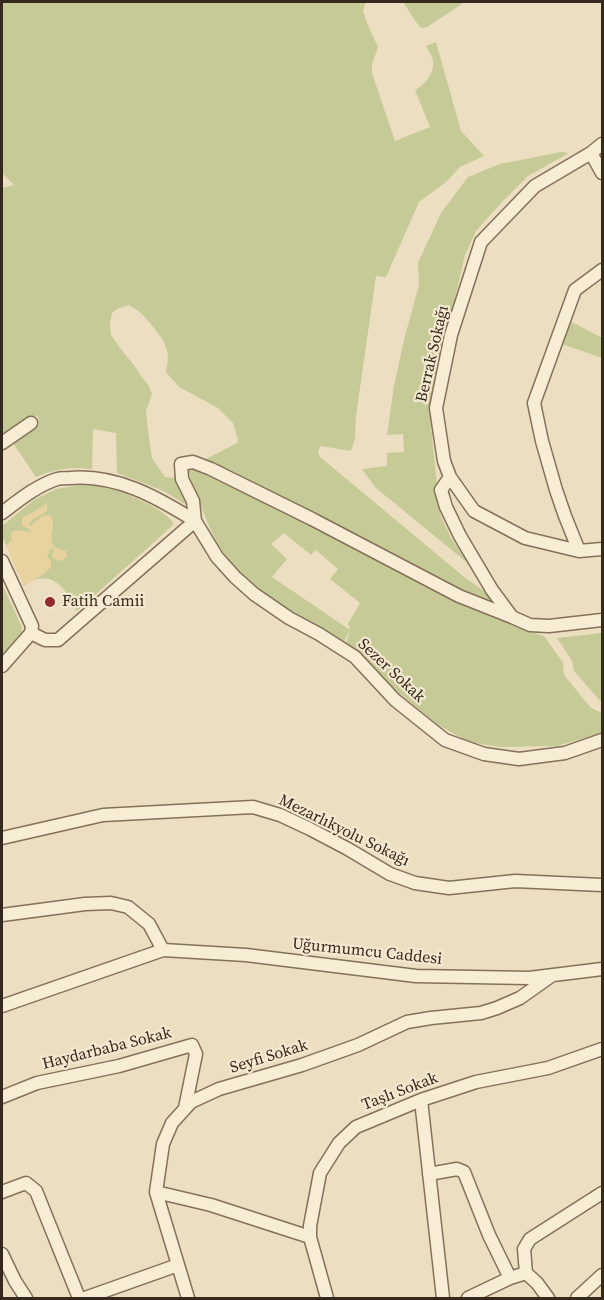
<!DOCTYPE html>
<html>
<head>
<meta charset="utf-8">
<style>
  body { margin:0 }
  #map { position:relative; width:604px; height:1300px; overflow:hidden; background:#ecdec1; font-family:"Source Serif 4",serif }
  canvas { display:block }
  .frame { position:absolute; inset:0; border:3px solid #35281d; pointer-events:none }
</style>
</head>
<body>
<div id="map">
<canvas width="604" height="1300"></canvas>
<div class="frame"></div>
</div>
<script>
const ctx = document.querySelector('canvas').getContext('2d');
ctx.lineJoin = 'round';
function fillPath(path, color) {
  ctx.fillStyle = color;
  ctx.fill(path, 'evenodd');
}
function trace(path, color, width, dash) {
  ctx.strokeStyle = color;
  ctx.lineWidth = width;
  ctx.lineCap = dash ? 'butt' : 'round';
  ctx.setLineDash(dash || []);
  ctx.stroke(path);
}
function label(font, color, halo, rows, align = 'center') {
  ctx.font = font + ' "Source Serif 4",serif';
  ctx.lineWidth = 4.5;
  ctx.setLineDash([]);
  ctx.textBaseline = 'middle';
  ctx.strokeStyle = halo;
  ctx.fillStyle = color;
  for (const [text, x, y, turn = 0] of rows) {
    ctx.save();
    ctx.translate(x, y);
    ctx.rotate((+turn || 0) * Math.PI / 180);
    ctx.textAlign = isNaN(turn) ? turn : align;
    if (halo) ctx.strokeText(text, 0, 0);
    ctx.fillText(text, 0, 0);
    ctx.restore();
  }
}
fillPath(new Path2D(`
  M2,2H366L363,11L369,28L378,47L372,64V73L395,141L430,127L415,90C425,85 435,73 433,60C432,56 428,50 426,46L436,42L461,131L484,156L460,167L446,182L419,202L386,277L376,276L356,416L355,438L351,451L321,446L318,451L320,457L326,462L463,576L488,594L490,601L462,591L231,470L204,460L237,443L238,440L233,423L218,408L179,387L166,372C171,352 166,343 154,328C146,318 140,311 129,305L117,309L112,313L110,323L111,335L123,352L134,365L141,376L149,386L152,394L146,411L148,431L152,458L165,477L175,478L180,491L187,500L186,505L164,491L117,473L116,433L93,429L92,469C71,467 56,468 36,477L13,443L39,425V421L37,416H32L2,437V188L14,185L2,173Z
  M403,2H465L427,27C425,27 423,28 422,28C417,26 407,7 403,2Z
  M561,152L569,153L528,176L502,202L476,231L465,255L429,408L440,514L451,538L470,565L376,488L362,469L387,466V453L404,452L403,434L387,435L394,386L405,336L419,285L418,263L441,213L468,177L500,164Z
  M570,321L602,338V358L562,344Z
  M189,470H195L307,523L458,602L545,637L563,663L564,675L591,708L602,713V733L557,746L499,747L469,742L438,725L399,693L357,655L345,647L350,630L342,645C294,615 238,587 213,534C203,515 197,493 188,473ZM284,533L311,555L316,550L338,569L330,579L360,603L348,624L350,630L272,577L287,559L271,544Z
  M81,485C89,486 98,485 106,487C121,491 166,509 173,523L172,526L77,611C69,596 58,574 37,579C33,580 28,584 24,586L2,536V526L34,500L56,489Z
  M2,584L22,627L21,635L2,658Z
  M602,633V703L574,671L572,661L557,638Z`), '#c5ca96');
fillPath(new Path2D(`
  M47,504V511L32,520L29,524L30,526L42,516L50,515C58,526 47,533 54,547L66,551L67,556L61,561L56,560L52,556L54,550L51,548L47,556L51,561V567L44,574L24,586L6,546L12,540L11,533L15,530L31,532V531L22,525V518Z`), '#e8d29f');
const street = new Path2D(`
  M602,144L591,153L535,186L481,242L451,335L436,408L444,461L450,477L474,511L525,538L579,551L565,516L556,490L542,441L534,403L575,290L602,270
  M591,153L602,173
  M2,443L31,423
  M450,477L441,490L446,507L460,536L492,590L512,617L530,625L549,626L602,620
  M2,513C19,500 36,486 57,479C61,478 66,478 70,478C116,474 157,497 195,521
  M579,551L602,549
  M2,561L32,626L31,633
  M512,617L459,596L312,519L211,469L193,462L181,464L182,479L193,501L195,521L217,557L235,577L254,594L289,618L319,634L355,657L395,700L445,740L484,754L519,759L565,753L602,740
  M2,666L31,633L45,640H58L195,521
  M2,838L103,815L253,807L280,815L310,829L348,849L390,874L415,883L449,888L515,881L602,885
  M2,915L85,904L111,903L128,907L149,924L163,950
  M2,1006L163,950L246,955L416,976L529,978L602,969
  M2,1097L37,1083L119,1066L192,1045L196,1054L185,1108
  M421,1100L443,1298
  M429,1174L457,1169L464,1172L489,1235L510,1278
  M2,1192L26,1183L36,1191L79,1298
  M156,1192L211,1205L310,1237
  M2,1254L15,1281L26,1298
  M526,1273L537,1283L548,1298
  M85,1298L178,1265
  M188,1298L156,1192L163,1144L172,1123L191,1102L219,1089L302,1065L358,1045L407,1022L431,1018L481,1013L497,1008L520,998L551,976
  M327,1298L310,1237V1226L320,1173L339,1143L356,1127L421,1100L476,1082L548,1068L602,1049
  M468,1298L510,1278L526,1273L524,1249L530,1239L602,1193
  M577,1298L602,1275`);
trace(street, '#857059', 15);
trace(street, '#f7ecd4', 12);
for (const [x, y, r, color] of [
  [50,602,6,"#922b2f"]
]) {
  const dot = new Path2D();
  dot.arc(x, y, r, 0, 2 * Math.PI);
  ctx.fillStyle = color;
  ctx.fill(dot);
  trace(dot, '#f4e9d0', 2);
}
label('16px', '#35281d', '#f4e9d0', [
  ["Berrak Sokağı",433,354,-77],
  ["Sezer Sokak",391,671,43],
  ["Mezarlıkyolu Sokağı",344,831,26],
  ["Uğurmumcu Caddesi",367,952,6],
  ["Haydarbaba Sokak",107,1049,-14],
  ["Seyfi Sokak",269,1057,-17],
  ["Taşlı Sokak",400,1092,-21]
]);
label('16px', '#35281d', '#f4e9d0', [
  ["Fatih Camii",62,602]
], 'left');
</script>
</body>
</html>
